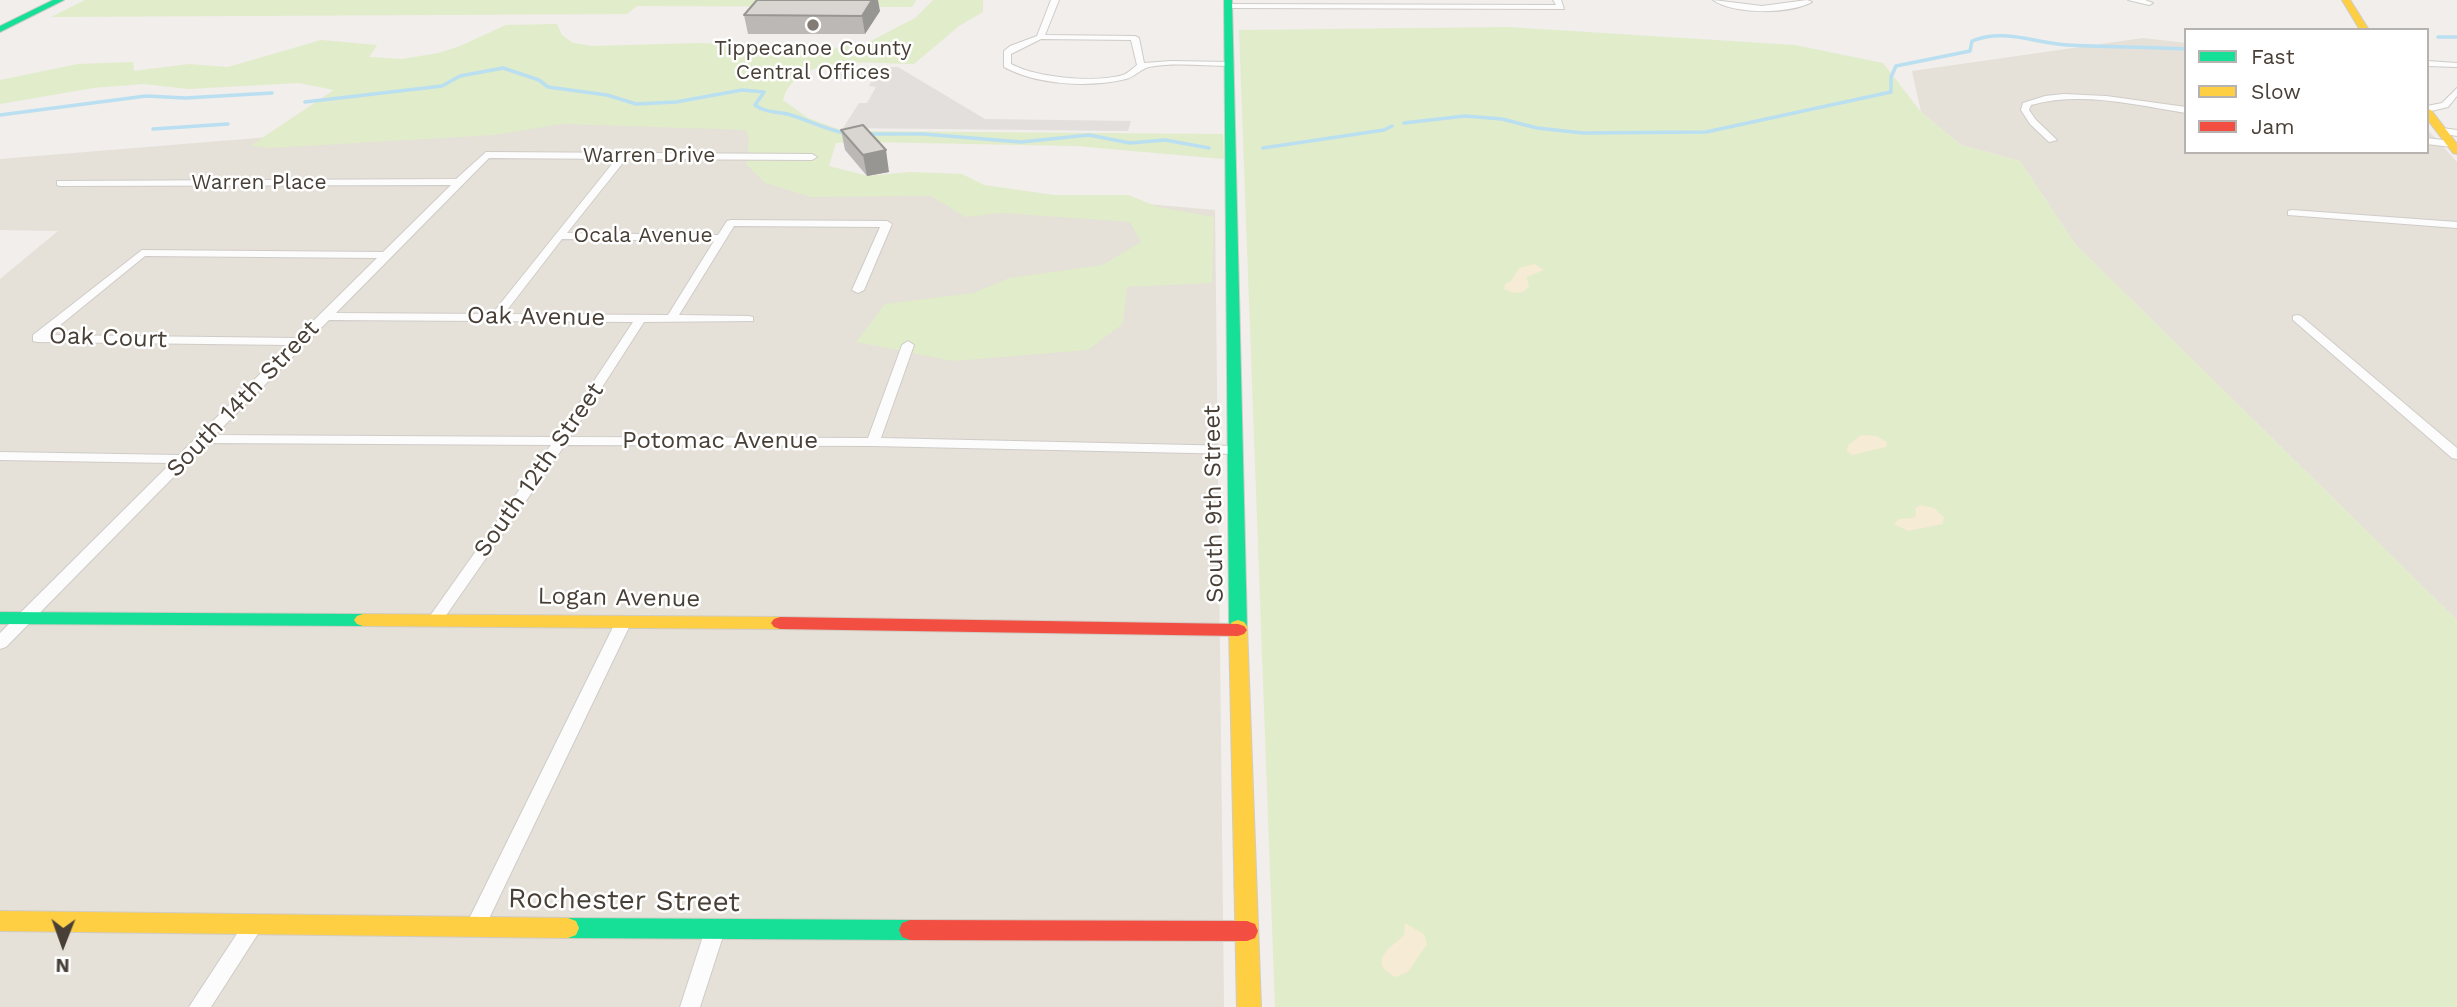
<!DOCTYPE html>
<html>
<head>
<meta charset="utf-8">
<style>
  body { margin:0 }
  #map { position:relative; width:2457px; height:1007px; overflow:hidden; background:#f1eeeb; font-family:"Work Sans",sans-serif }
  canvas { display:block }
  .legend { position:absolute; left:2184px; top:28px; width:245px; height:126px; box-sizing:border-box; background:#fff; border:2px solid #b6b2af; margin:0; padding:9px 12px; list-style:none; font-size:21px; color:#483f36 }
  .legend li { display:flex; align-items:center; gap:14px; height:35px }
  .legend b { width:35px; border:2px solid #b6b2af }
  .north { position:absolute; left:28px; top:909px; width:70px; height:70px; -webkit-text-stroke:5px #fff; paint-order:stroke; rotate:181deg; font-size:19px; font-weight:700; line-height:28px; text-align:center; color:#483f36 }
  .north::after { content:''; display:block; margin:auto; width:24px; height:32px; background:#483f36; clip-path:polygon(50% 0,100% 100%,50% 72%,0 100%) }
</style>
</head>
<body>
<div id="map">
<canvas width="2457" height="1007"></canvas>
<ul class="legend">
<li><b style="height:9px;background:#16e098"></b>Fast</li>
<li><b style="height:9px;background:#ffcf43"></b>Slow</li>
<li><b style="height:9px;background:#f24e42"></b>Jam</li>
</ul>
<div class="north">N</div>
</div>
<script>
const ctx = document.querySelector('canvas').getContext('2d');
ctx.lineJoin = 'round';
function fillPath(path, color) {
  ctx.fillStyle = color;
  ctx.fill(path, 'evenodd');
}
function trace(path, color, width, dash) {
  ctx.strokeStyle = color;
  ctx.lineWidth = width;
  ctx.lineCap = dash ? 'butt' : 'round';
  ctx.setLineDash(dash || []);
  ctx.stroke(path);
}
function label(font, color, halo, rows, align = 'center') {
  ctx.font = font + ' "Work Sans",sans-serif';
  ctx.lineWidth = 5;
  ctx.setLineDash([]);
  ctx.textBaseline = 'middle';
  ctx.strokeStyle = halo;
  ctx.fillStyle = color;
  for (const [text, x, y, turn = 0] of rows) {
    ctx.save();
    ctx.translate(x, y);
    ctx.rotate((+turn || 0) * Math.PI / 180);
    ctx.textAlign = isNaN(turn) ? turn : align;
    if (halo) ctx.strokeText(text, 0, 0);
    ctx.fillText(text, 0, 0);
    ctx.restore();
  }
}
fillPath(new Path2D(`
  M2143,38L2186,43V152H2427V129L2457,162V620L2075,244L2020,161L1961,145L1921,112L1912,71Z
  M563,113L771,118L818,175L1215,210L1224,1007H0V279L58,231L0,230V159Z`), '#e5e0d8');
fillPath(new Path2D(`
  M85,0H916L912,7L637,6L627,14L51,17Z
  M933,0H983V12L959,26L914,64C874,64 796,51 783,100L808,118L844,131L1223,134L1224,159L1076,146L865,142L836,143L829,166L868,176L910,172L962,174L984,185L1054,195H1128L1158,207L1214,217L1212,283L1127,287L1123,324L1088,350L953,361L856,342L885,304L973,293L1009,278L1102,265L1141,242L1130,222L1002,213L965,217L931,196L811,197L765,183L746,164L749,140L746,130L562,124L494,135L271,148L250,146L334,90L299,83L188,89L144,84L93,88L0,104V80L78,64L133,62L134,71L189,64L228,67L321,40L377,45L369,57L402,59L439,53L460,46L506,25L557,24L562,35L573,43L592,46L699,43L784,46L806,52L823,53L841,46L867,43L915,18Z
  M1508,27L1795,45L1883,63L1921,112L1961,145L2020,161L2075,244L2457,620V1007H1275L1239,30Z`), '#e1ecca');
fillPath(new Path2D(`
  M1535,264L1544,270L1527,277L1529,287C1522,295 1513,294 1504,289L1505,284L1511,281L1519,268Z
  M1861,435L1877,436L1887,442L1886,447L1852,455L1847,451L1848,445Z
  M1921,505L1934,508L1944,517L1943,524L1908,531L1894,524L1899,519L1913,518L1916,515L1915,508Z
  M1405,923L1424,934L1427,944L1408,972L1395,977C1366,961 1391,948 1404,935Z`), '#f6ebd4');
fillPath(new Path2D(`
  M842,67H898L985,119L1131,121L1128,131L843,128L859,103H867L876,87L869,86L872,80L834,79Z`), '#e3dfdc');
trace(new Path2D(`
  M2438,37H2457
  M305,102L442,86L460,76L503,68L539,80L548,87L607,95L636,104L676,102L742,90L764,92L755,105C767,114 780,111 794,116C812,122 829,131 849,134
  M0,115L146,96L185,98L272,93
  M1404,123L1465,116L1502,119L1537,128L1583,133L1706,132L1891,92V77L1896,66L1970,51L1972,41C2004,28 2035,43 2067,45C2107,47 2147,47 2186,49
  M153,129L228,124
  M866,134H923L1021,142L1089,135L1130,143L1165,140L1209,148
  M1263,148L1384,130L1392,126`), '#badff1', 3.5);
const street = new Path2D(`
  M1051,0H1059L1045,35L1135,36L1139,38L1144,63L1171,61L1230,62L1234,64L1230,66C1204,66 1175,62 1149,67C1140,69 1135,77 1126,79C1089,88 1037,85 1004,67V51L1010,46L1037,36ZM1041,39L1131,40L1137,65C1132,69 1128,73 1123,75C1094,83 1037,78 1011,64V54Z
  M1553,0H1561L1564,9L1228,8L1224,6L1228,4L1556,5Z
  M1713,0L1762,6L1807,0L1812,2C1789,14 1735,15 1713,0Z
  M2128,0H2145L2153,3L2149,5Z
  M2427,61L2457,63V67L2427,66Z
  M2457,88V96L2448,107L2427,112V106L2442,103Z
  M2064,94L2106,96L2186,107V113C2135,105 2082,91 2031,105L2029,110L2036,120L2057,140L2049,142L2030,124L2021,110L2023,103L2045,96Z
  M2442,128L2457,130V136L2439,133V129Z
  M2427,138L2451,141L2456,144L2451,147L2427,144Z
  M486,152L812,154L817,157L812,160L626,159L567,233L718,235L727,221L731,220L887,221L892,224L864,290L858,293L852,290L880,227L734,226L679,315L749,316L753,317V321L644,322L570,437L868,438L902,345L908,341L914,345L881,438L1236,446L1243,450L1236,454L873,446L565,445L440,624H430L427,620L430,616L551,445L207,443L6,647L0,649V633L171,463L0,460V452L179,455L289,345L37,342L33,341V335L142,250L383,252L451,185L60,186L57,185V181L456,179ZM489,158L616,159L492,314L336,313ZM562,239L714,241L668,315L504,314ZM145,256L377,258L296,338L48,335ZM329,320L633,322L557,437L215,435Z
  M2292,210L2457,222V228L2288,215V211Z
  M2297,315L2301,316L2457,448V459L2452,458L2293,320V316Z
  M624,616L629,617L632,621L483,931L476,934L469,931L466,925L469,919L616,621L619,617Z
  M253,917L260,920L263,926L211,1007H189L246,920Z
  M715,921L722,924L725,930L700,1007H680L705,930L708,924Z`);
const fast = new Path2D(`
  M53,0H64L0,32V26Z
  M1224,0H1232L1247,626L1244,630H1232L1229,626Z
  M0,612L363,614L369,616L372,620L369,624L363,626L0,624Z
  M568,918L910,920L918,923L921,930L918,937L910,940L568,938L560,935L557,928L560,921Z`);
const slow = new Path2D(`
  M2342,0H2350L2369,30H2360Z
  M2427,109L2431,110L2457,144V154L2453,153L2427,119Z
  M363,614L780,617L786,619L789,623L786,627L780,629L363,626L357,624L354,620L357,616Z
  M1238,620L1244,622L1247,626L1261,1007H1237L1229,626L1232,622Z
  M0,911L568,918L576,921L579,928L576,935L568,938L0,931Z`);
const jam = new Path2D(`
  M780,617L1238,624L1244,626L1247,630L1244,634L1238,636L780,629L774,627L771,623L774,619Z
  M910,920L1247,921L1255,924L1258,931L1255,938L1247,941L910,940L902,937L899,930L902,923Z`);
trace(street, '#cfccc8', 2);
trace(fast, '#d1cbc2', 2);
trace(slow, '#d1cbc2', 2);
trace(jam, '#d1cbc2', 2);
fillPath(street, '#fdfcfc');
fillPath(fast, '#16e098');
fillPath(slow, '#ffcf43');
fillPath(jam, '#f24e42');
fillPath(new Path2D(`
  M880,11L865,34H748L744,15Z
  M841,130L889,172L867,176L845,150Z`), '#bbb8b5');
fillPath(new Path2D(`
  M872,0H878L880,11L865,34L862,16Z
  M886,150L889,172L867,176L863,155Z`), '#989693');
const building = new Path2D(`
  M757,0H872L862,16L744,15Z
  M863,125L886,150L863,155L841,130Z`);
fillPath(building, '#d9d6d2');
trace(building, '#989693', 2);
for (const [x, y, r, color] of [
  [813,25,7,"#837c75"]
]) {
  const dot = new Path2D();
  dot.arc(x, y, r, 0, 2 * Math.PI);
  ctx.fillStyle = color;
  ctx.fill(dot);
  trace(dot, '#fff', 2.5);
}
label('21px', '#483f36', '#fff', [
  ["Tippecanoe County",813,49],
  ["Central Offices",813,73]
]);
label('21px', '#483f36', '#fff', [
  ["Warren Drive",649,156],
  ["Warren Place",259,183],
  ["Ocala Avenue",643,236]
]);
label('24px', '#483f36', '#fff', [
  ["Oak Avenue",536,317,1],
  ["Oak Court",108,338,2],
  ["South 14th Street",243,399,-46],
  ["Potomac Avenue",720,441],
  ["South 12th Street",539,470,-55],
  ["South 9th Street",1214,504,-91],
  ["Logan Avenue",619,598,1]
]);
label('28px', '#483f36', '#fff', [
  ["Rochester Street",624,901,1]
]);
</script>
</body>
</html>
